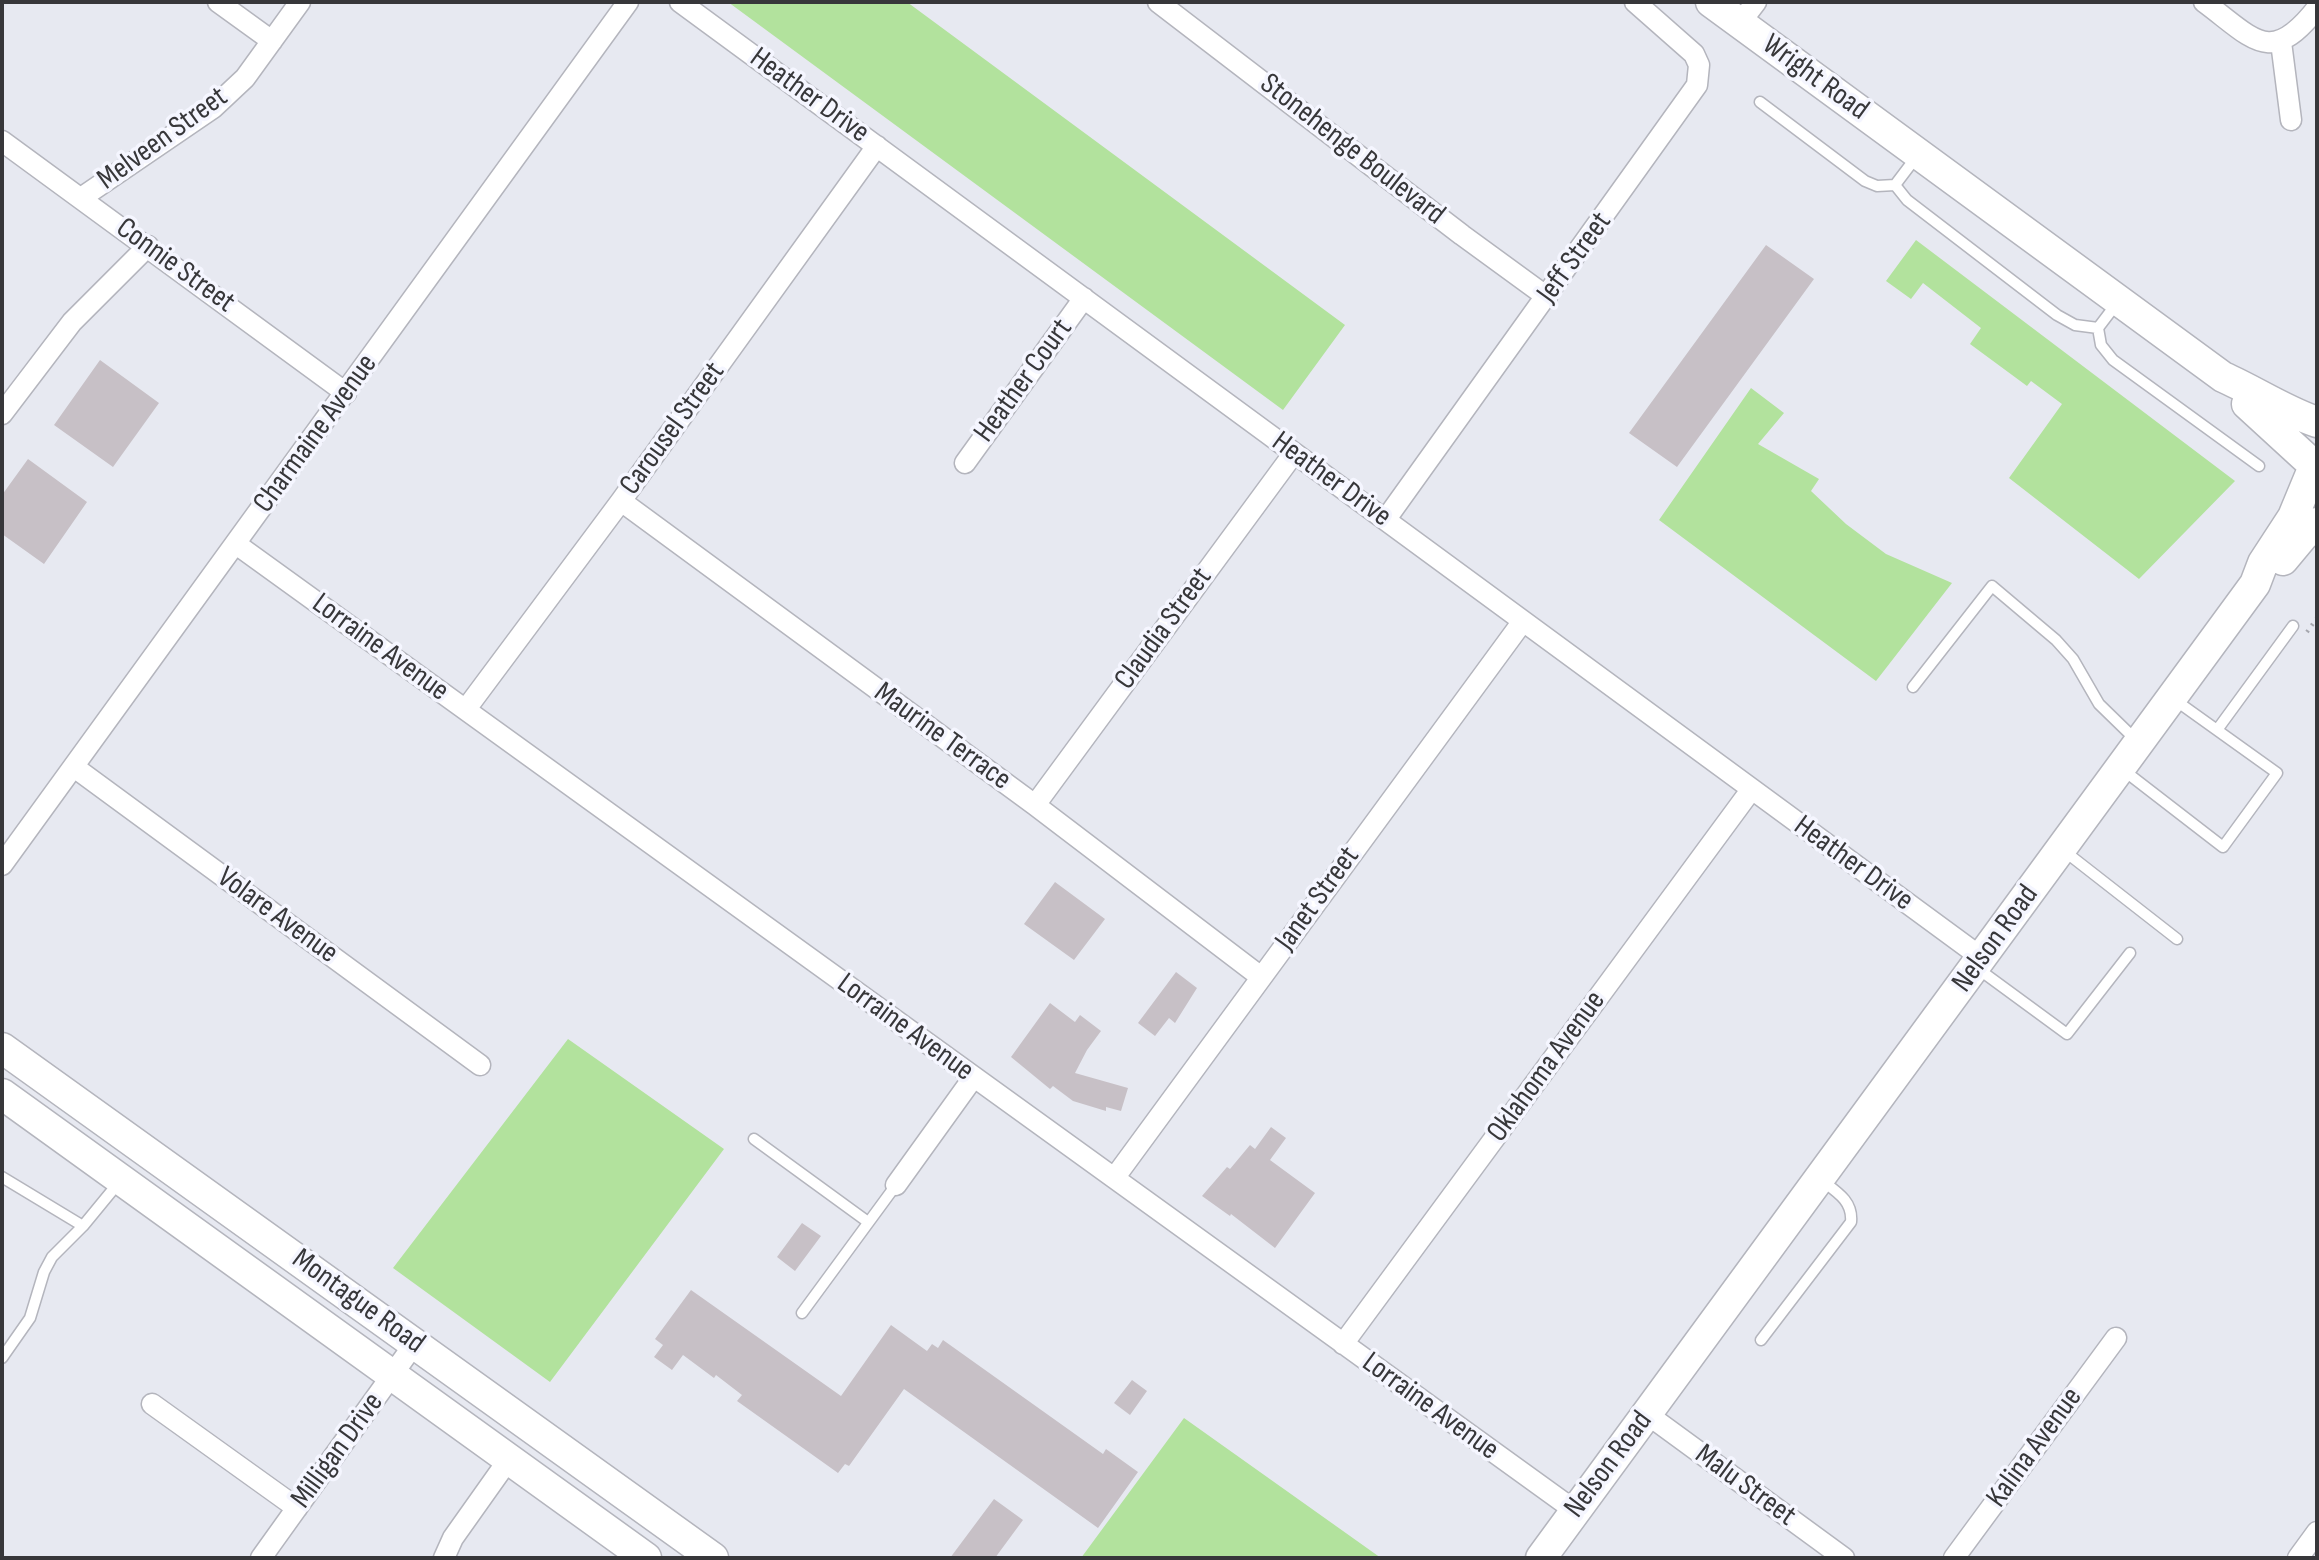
<!DOCTYPE html>
<html>
<head>
<meta charset="utf-8">
<style>
  body { margin:0 }
  #map { position:relative; width:2319px; height:1560px; overflow:hidden; background:#e7e9f1; font-family:"Sofia Sans Condensed",sans-serif }
  canvas { display:block }
  .frame { position:absolute; inset:0; border:4px solid #37373a; pointer-events:none }
</style>
</head>
<body>
<div id="map">
<canvas width="2319" height="1560"></canvas>
<div class="frame"></div>
</div>
<script>
const ctx = document.querySelector('canvas').getContext('2d');
ctx.lineJoin = 'round';
function fillPath(path, color) {
  ctx.fillStyle = color;
  ctx.fill(path, 'evenodd');
}
function trace(path, color, width, dash) {
  ctx.strokeStyle = color;
  ctx.lineWidth = width;
  ctx.lineCap = dash ? 'butt' : 'round';
  ctx.setLineDash(dash || []);
  ctx.stroke(path);
}
function label(font, color, halo, rows, align = 'center') {
  ctx.font = font + ' "Sofia Sans Condensed",sans-serif';
  ctx.lineWidth = 7;
  ctx.setLineDash([]);
  ctx.textBaseline = 'middle';
  ctx.strokeStyle = halo;
  ctx.fillStyle = color;
  for (const [text, x, y, turn = 0] of rows) {
    ctx.save();
    ctx.translate(x, y);
    ctx.rotate((+turn || 0) * Math.PI / 180);
    ctx.textAlign = isNaN(turn) ? turn : align;
    if (halo) ctx.strokeText(text, 0, 0);
    ctx.fillText(text, 0, 0);
    ctx.restore();
  }
}
fillPath(new Path2D(`
  M728,2H907L1345,325L1283,410Z
  M1916,240L2235,481L2139,579L2009,478L2062,404L2031,381L2027,386L1970,344L1981,328L1923,283L1911,299L1886,281Z
  M1751,388L1784,413L1758,444L1819,479L1811,491L1846,524L1886,554L1952,583L1876,681L1659,520Z
  M568,1039L724,1149L550,1382L393,1268Z
  M1184,1418L1381,1558H1081Z`), '#b2e29d');
fillPath(new Path2D(`
  M1766,245L1814,279L1677,467L1629,433Z
  M100,360L159,403L113,467L54,425Z
  M28,459L87,502L44,564L2,534V495Z
  M1055,882L1105,919L1074,960L1024,924Z
  M1176,972L1197,988L1175,1023L1169,1018L1155,1036L1138,1023Z
  M1050,1003L1075,1022L1080,1015L1101,1031L1087,1050L1075,1073L1128,1088L1121,1111L1106,1107V1111L1073,1101L1053,1086L1050,1089L1011,1057Z
  M1271,1127L1286,1138L1270,1160L1315,1193L1275,1248L1231,1214L1230,1216L1202,1196L1227,1167L1230,1169L1250,1145L1255,1149Z
  M802,1223L821,1236L795,1271L777,1257Z
  M691,1290L841,1396L891,1325L927,1351L932,1344L938,1348L943,1340L1103,1454L1106,1449L1138,1472L1098,1528L904,1389L849,1466L845,1464L838,1473L737,1401L742,1395L716,1375L714,1378L683,1355L672,1370L654,1357L663,1345L655,1339Z
  M1132,1380L1147,1391L1130,1415L1114,1403Z
  M994,1499L1023,1520L995,1558H950Z`), '#c7c0c6');
const lane = new Path2D(`
  M1760,102L1865,181L1877,186L1895,185
  M1917,156L1895,185L1907,200L2057,315L2075,325L2098,328L2117,303
  M2098,328L2101,345L2113,360L2259,466
  M1913,687L1992,586L2056,640L2073,659L2099,704L2137,741
  M2217,730L2293,626
  M2122,769L2223,847L2277,773L2175,700
  M2063,850L2177,939
  M1977,968L2067,1034L2130,953
  M754,1139L868,1222
  M2,1177L83,1226L120,1181
  M802,1313L896,1185
  M1761,1340L1851,1222C1853,1201 1837,1192 1821,1180
  M2,1358L30,1318L44,1272L52,1257L83,1226`);
const street = new Path2D(`
  M218,2L272,41
  M680,2L1982,958
  M1158,2L1462,235L1547,297
  M2204,2C2253,38 2270,68 2317,8
  M1740,23L1756,2
  M2281,42L2291,120
  M2,141L346,393
  M81,198L213,108L245,78L300,2
  M2,414L72,322L148,246
  M965,463L1084,298
  M621,501L1035,805L1261,977
  M1386,519L1697,85L1699,65L1694,54L1635,2
  M236,544L1574,1510
  M466,709L621,501L877,146
  M74,767L480,1065
  M1035,805L1294,453
  M2,865L628,2
  M1115,1177L1523,621
  M896,1185L973,1078
  M1343,1344L1751,790
  M152,1404L297,1508
  M1647,1414L1844,1558
  M261,1558L415,1343
  M444,1558L453,1538L509,1459
  M1954,1558L2116,1338
  M2298,1558L2317,1532`);
const secondary = new Path2D(`
  M1711,2L2223,377C2255,391 2284,411 2317,422
  M2247,404L2307,459
  M2283,560L2303,536L2317,523
  M2,1048L713,1558
  M2,1094L646,1558
  M1541,1558L2255,584L2263,563L2293,517L2310,476`);
trace(lane, '#b4b5bd', 13);
trace(street, '#b4b5bd', 23);
trace(secondary, '#b4b5bd', 33);
trace(new Path2D(`
  M2307,632L2317,618`), '#a6a7ae', 4, [2, 6]);
trace(lane, '#fff', 10);
trace(street, '#fff', 20);
trace(secondary, '#fff', 30);
label('30px', '#37373a', '#f5f6ff', [
  ["Wright Road",1815,78,36],
  ["Heather Drive",809,96,36],
  ["Melveen Street",163,139,-36],
  ["Stonehenge Boulevard",1352,150,38],
  ["Jeff Street",1575,258,-54],
  ["Connie Street",175,266,36],
  ["Heather Court",1024,381,-54],
  ["Carousel Street",673,429,-54],
  ["Charmaine Avenue",316,434,-54],
  ["Heather Drive",1331,480,36],
  ["Claudia Street",1164,629,-54],
  ["Lorraine Avenue",380,648,36],
  ["Maurine Terrace",942,737,36],
  ["Heather Drive",1853,864,36],
  ["Janet Street",1318,899,-54],
  ["Volare Avenue",277,916,36],
  ["Nelson Road",1996,939,-54],
  ["Lorraine Avenue",905,1028,36],
  ["Oklahoma Avenue",1547,1067,-54],
  ["Montague Road",358,1302,36],
  ["Lorraine Avenue",1430,1407,36],
  ["Kalina Avenue",2035,1448,-54],
  ["Milligan Drive",338,1451,-54],
  ["Nelson Road",1609,1465,-53],
  ["Malu Street",1745,1486,36]
]);
</script>
</body>
</html>
